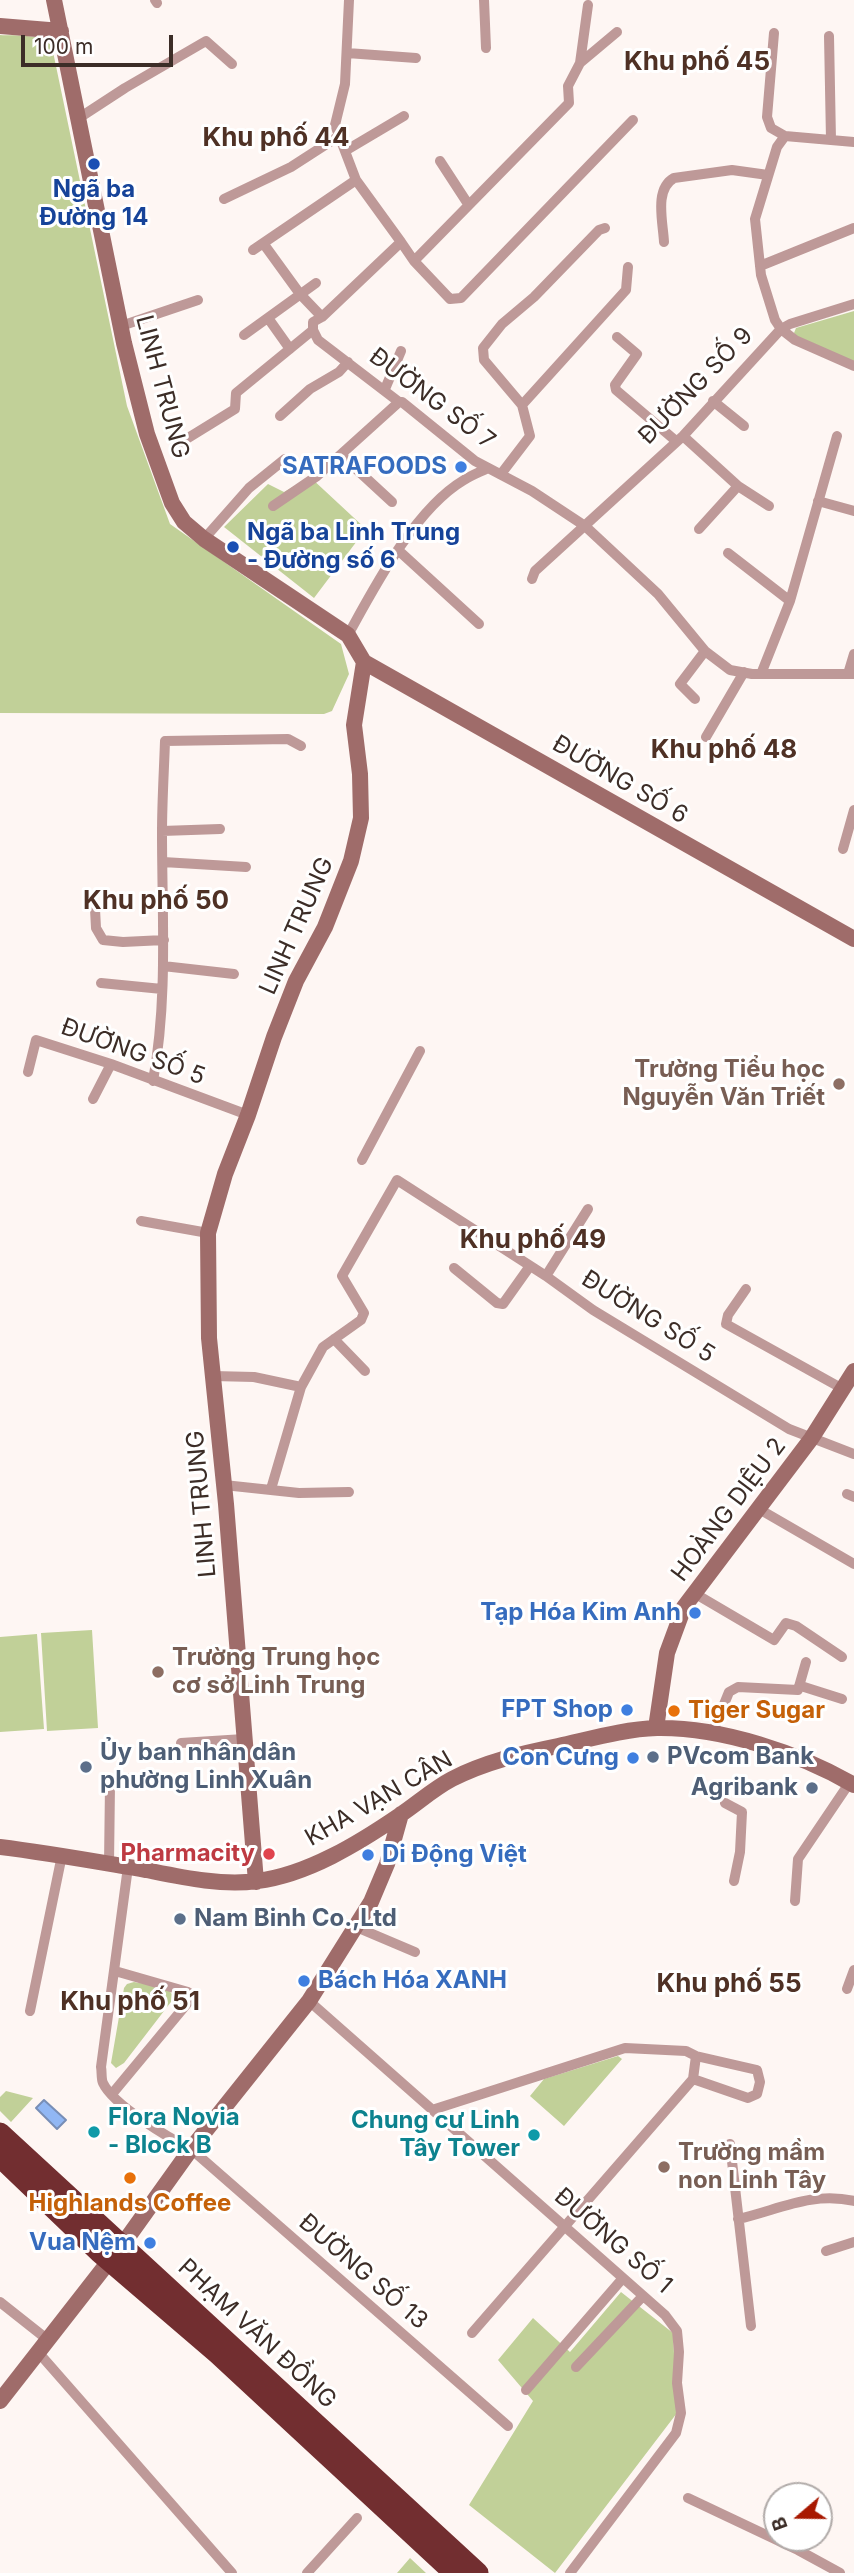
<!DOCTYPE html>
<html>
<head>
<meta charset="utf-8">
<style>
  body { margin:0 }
  #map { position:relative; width:854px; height:2573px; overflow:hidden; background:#fef6f3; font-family:Inter,sans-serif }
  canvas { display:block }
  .north { position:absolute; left:763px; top:2482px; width:70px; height:70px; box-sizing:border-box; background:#fff; border:2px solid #b1aba9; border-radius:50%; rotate:250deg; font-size:19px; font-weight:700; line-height:28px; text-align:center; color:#3c2d27 }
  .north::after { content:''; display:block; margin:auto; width:24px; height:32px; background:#a81800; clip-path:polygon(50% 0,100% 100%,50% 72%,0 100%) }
  .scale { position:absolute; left:21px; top:35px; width:152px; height:32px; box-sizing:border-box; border:4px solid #3c2d27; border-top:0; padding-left:9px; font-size:21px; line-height:24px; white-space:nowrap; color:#3c2d27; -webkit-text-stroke:5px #fff; paint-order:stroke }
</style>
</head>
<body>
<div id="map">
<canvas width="854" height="2573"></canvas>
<div class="north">B</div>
<div class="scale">100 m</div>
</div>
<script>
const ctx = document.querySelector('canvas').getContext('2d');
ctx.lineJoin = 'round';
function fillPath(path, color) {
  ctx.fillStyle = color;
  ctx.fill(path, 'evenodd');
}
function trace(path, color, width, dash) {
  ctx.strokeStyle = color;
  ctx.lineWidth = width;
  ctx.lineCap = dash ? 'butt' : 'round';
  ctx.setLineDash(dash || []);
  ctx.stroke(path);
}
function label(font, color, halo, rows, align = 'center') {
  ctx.font = font + ' Inter,sans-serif';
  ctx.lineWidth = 6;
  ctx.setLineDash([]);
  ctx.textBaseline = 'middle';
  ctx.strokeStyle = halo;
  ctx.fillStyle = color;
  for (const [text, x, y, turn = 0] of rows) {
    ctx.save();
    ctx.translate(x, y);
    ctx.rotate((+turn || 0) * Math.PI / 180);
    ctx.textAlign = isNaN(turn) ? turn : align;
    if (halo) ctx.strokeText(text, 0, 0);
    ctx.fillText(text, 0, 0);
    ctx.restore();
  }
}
fillPath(new Path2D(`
  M0,35C15,36 44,33 52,47L127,406L170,524L341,644L349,674L332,711L324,714L0,713Z
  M854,311V363L797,339L794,333L796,328Z
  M310,477L366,529L314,598L224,527L268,484L284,492Z
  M92,1630L98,1728L47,1731L41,1633Z
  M37,1634L44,1729L0,1732V1637Z
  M134,1982C148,1985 169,1983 174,1998L124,2063L116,2068L111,2063L124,1988L127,1984Z
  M618,2056L622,2059L564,2126L530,2096L544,2079Z
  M6,2091L33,2098L11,2122L0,2111V2097Z
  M621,2292L673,2333L677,2413L555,2573L469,2505L533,2401L498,2360L533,2318L570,2352Z
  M410,2558L426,2573H397Z`), '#c1d098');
const water = new Path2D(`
  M44,2100L66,2120L57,2129L36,2108Z`);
fillPath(water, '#91b7f4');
trace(water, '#788eb6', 2);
trace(new Path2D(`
  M155,0L157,3
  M349,0L345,84L335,125L356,180L401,242L322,317L313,322V330L318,340L399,402H402L475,461L532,491L585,526L658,594L705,651L730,670L752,674H854
  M484,0L486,48
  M774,33L767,117L771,128L785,136
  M829,36L831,140
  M347,53L416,58
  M580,63L617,32
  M79,118L125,88L206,41L232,64
  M854,142L785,136L777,147L755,219L761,275L775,320L781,329L795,340L854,366
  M345,151L404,116
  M440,161L468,204
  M224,199L291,167L339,136
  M401,242L414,261L450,299L461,298L633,120
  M664,242C663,222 654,189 674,178L732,170L768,175
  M263,243L300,294L322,317
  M253,250L356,180
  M414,261L569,103L568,86L580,63L588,5
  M760,266L854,228
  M268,318L290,349
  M121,326L198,300
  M244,335L316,283
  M617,337L637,354L615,385L616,390L676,441
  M385,389L401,351
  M713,401L744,426
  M522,405L484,360L483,348L502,324L534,297L599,230L605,228
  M280,416L310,389L339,372L348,362
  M683,436L738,486L769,506
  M175,446L235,409L236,393L313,330
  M341,455L392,502
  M501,474L530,436L522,405L626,290L628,267
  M818,501L854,511
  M273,506L317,476L399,402
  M699,529L738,486
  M204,539L249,488L285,459
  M398,550L479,624
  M728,553L790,601
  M532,579L535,571L683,436L781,329L790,324L854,304
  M348,635C375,586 415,509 464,480C472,475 480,472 488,468
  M761,674L790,601L837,436
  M848,674L854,654
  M695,699L680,684L705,651
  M706,737L744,672
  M162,831L220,829
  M843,849L854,810
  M163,862L246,867
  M95,909L96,928L103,940L123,942L164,940
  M163,966L234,974
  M101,983L162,989
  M28,1072L36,1040L111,1064L248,1115
  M153,1081C168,999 162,916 162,833C162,802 164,771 165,741L288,739L301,746
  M93,1099L111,1064
  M362,1160L420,1051
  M141,1221L208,1233
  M454,1268L497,1303L503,1304L530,1266
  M546,1276L588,1209
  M746,1289L728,1315L726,1324L843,1389
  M334,1339L365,1371
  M213,1376L254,1377L301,1387
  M224,1485L299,1493L349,1492
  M271,1489L301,1387L323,1347L361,1320L364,1313L342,1276L397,1180L546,1276L593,1310L789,1429L854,1454
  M847,1494L854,1497
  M759,1509L854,1564
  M694,1593L774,1640L786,1623L796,1626L842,1657
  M801,1686L842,1699
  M712,1734L729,1692L738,1687L798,1690L806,1662
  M181,1743L244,1739
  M725,1803L742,1812L740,1852L734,1881
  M109,1864L110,1785L115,1780L131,1778
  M128,1867L101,2067C102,2071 101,2079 103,2083C113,2105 169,2138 191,2149L508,2426
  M795,1901L798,1859L850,1782
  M356,1927L415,1952
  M847,1989L854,1970
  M309,2001L665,2315L677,2331L679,2352L677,2383L681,2413L676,2433L570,2573
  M30,2011L62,1855
  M693,2079L748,2098L757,2094L760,2082L757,2070L696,2056
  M112,2094L190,2000L188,1992L115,1971
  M432,2110L625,2048L686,2051L696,2056L693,2079L472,2333
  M730,2144L751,2326
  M738,2219C778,2210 812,2191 854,2201
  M826,2251L854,2242
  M0,2302L48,2340
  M38,2352L232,2573
  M576,2367L643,2296
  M526,2390L623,2278
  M688,2498L798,2550L840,2573
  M307,2573L357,2518`), '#be9998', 10);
trace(new Path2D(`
  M54,0L124,343L147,434L172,503L184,522L204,539L348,635L364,662L354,725L360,774L361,818L351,861L325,927L296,981L274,1037L248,1115L225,1174L208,1233L209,1338L226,1504L256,1882
  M0,26L61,31
  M364,662L854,939
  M656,1728L667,1653L684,1607L811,1439L854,1371
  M0,1847C49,1853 98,1862 146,1870C181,1877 221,1886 257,1881C307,1875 359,1843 400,1815C418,1803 433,1789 452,1779C485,1762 523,1753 558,1746C590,1739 624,1729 657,1728C721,1727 799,1753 854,1785
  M0,2401L128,2237L191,2149L309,2001L371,1902L387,1864L401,1814`), '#9f6c6a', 16);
trace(new Path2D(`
  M0,2133L478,2573
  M0,2157L99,2252L218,2354L454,2573`), '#722e30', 21);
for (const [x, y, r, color] of [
  [94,164,7,"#1a4fb4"],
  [461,467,7,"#3f7fe0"],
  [233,547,7,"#1a4fb4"],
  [839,1084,7,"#8d6e63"],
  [695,1613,7,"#3f7fe0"],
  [158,1672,7,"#8d6e63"],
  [627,1710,7,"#3f7fe0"],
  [674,1711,7,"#e8710a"],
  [653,1757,7,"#5c6f8a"],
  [633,1758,7,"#3f7fe0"],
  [86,1767,7,"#5c6f8a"],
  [812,1788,7,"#5c6f8a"],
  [269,1854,7,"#e0444e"],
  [368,1855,7,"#3f7fe0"],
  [180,1919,7,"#5c6f8a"],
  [304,1981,7,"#3f7fe0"],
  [94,2132,7,"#0f9aa8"],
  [534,2135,7,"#0f9aa8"],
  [664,2167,7,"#8d6e63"],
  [130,2178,7,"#e8710a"],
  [150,2243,7,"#3f7fe0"]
]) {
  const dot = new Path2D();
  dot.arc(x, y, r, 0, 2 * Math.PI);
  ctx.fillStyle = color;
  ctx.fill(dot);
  trace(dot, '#fff', 2.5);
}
label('bold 24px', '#164399', '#fff', [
  ["Ngã ba",94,190],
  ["Đường 14",94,218],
  ["Ngã ba Linh Trung",247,533,"left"],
  ["- Đường số 6",247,561,"left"]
]);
label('24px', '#3c2d27', '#fff', [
  ["ĐƯỜNG SỐ 9",696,386,-46],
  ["LINH TRUNG",162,387,75],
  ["ĐƯỜNG SỐ 7",432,399,37],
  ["ĐƯỜNG SỐ 6",620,780,30],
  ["LINH TRUNG",297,926,-66],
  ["ĐƯỜNG SỐ 5",133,1052,20],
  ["ĐƯỜNG SỐ 5",648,1317,32],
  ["LINH TRUNG",202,1504,-95],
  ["HOÀNG DIỆU 2",729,1510,-53],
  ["KHA VẠN CÂN",379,1799,-30],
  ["ĐƯỜNG SỐ 1",613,2241,41],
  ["ĐƯỜNG SỐ 13",363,2272,41],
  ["PHẠM VĂN ĐỒNG",257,2334,43]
]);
label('bold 24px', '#366cbe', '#fff', [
  ["SATRAFOODS",447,467],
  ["Tạp Hóa Kim Anh",681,1613],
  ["FPT Shop",613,1710],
  ["Con Cưng",619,1758],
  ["Di Động Việt",382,1855,"left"],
  ["Bách Hóa XANH",318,1981,"left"],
  ["Vua Nệm",136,2243]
], 'right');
label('bold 24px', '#785e54', '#fff', [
  ["Trường Tiểu học",825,1070,"right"],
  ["Nguyễn Văn Triết",825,1098,"right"],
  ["Trường Trung học",172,1658],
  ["cơ sở Linh Trung",172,1686],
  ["Trường mầm",678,2153],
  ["non Linh Tây",678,2181]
], 'left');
label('bold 24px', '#c56008', '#fff', [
  ["Tiger Sugar",688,1711],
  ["Highlands Coffee",130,2204,"center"]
], 'left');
label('bold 24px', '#4e5e75', '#fff', [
  ["Ủy ban nhân dân",100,1753],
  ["phường Linh Xuân",100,1781],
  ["PVcom Bank",667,1757],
  ["Agribank",798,1788,"right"],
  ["Nam Binh Co.,Ltd",194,1919]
], 'left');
label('bold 24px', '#be3a42', '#fff', [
  ["Pharmacity",255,1854]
], 'right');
label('bold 24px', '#0d838f', '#fff', [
  ["Flora Novia",108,2118],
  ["- Block B",108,2146],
  ["Chung cư Linh",520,2121,"right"],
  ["Tây Tower",520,2149,"right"]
], 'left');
label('bold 26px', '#4f3125', '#fff', [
  ["Khu phố 45",697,62],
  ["Khu phố 44",276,138],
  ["Khu phố 48",724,750],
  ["Khu phố 50",156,901],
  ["Khu phố 49",533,1240],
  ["Khu phố 55",729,1984],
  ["Khu phố 51",130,2002]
]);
</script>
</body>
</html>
